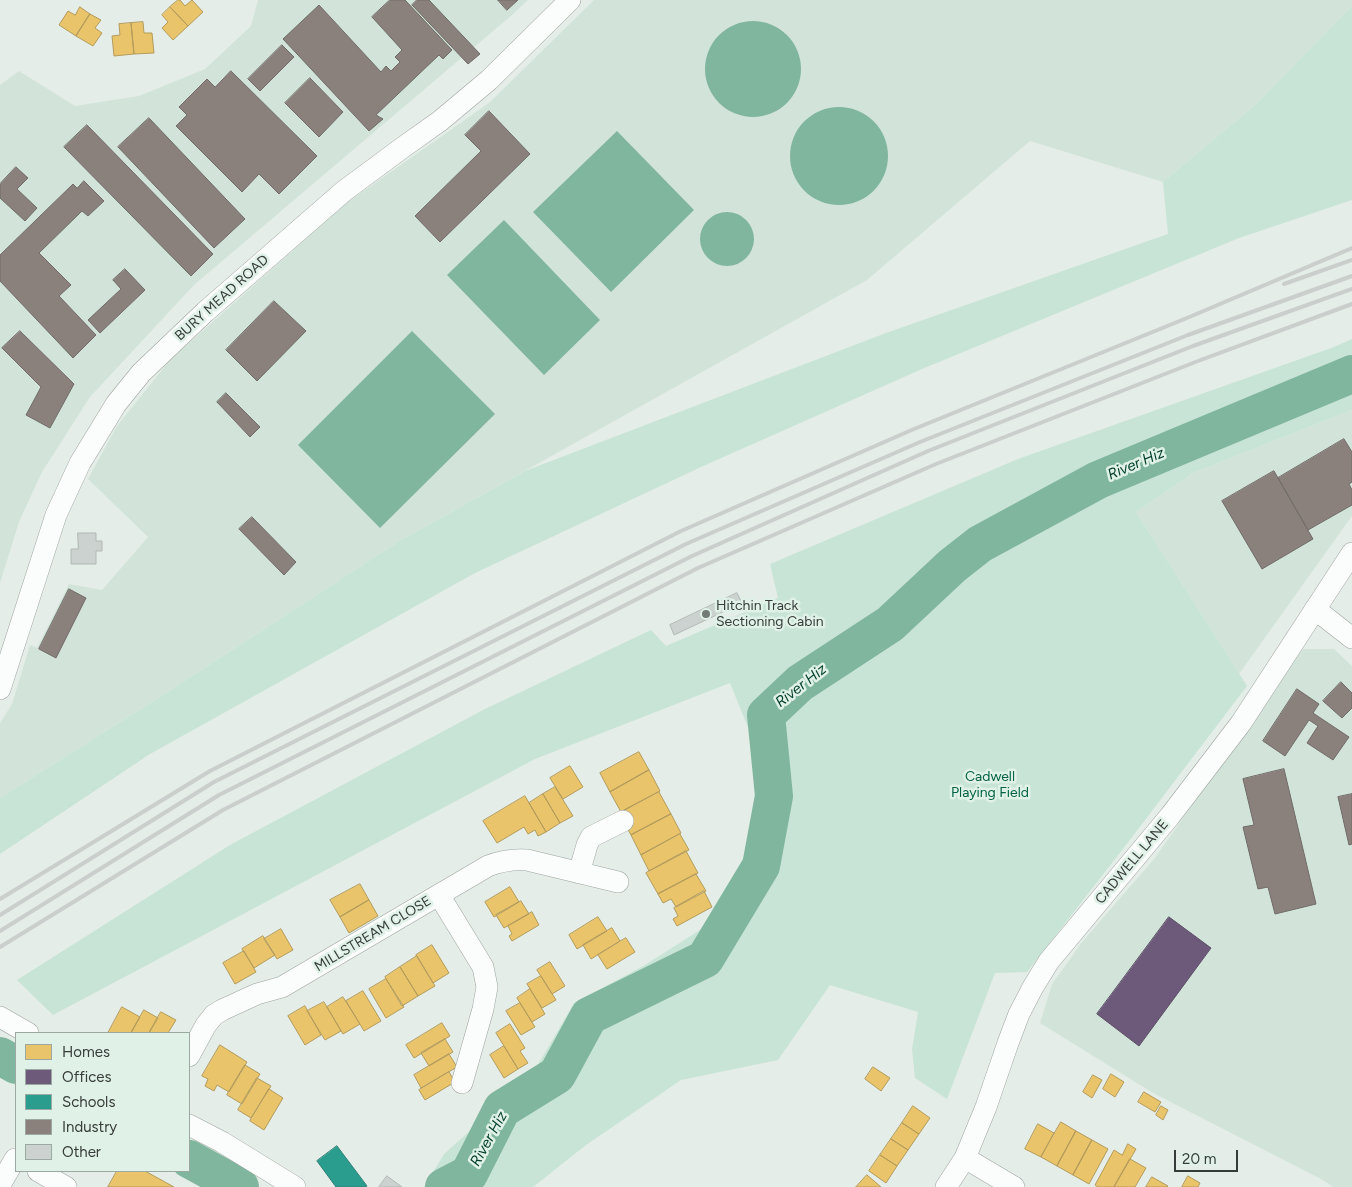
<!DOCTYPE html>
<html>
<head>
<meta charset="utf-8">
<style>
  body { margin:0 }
  #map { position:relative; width:1352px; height:1187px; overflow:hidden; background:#e4ede8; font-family:Figtree,sans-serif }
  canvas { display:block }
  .legend { position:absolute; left:15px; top:1032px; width:175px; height:140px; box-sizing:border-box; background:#e0f1e8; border:1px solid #9ca9a2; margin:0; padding:6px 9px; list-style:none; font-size:15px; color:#363c39 }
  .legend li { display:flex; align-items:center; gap:10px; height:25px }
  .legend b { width:25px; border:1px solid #9ca9a2 }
  .scale { position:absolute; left:1174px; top:1150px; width:64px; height:22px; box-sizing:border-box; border:2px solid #363c39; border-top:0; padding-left:6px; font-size:15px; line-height:18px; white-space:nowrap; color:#363c39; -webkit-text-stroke:4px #e0f1e8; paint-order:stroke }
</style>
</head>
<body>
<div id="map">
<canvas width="1352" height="1187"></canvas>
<ul class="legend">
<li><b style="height:14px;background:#e9c46a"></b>Homes</li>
<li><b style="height:14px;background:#6d597a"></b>Offices</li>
<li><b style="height:14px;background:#2a9d8f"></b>Schools</li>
<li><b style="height:14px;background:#8a817c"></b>Industry</li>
<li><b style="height:14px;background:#ccd2cf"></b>Other</li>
</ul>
<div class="scale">20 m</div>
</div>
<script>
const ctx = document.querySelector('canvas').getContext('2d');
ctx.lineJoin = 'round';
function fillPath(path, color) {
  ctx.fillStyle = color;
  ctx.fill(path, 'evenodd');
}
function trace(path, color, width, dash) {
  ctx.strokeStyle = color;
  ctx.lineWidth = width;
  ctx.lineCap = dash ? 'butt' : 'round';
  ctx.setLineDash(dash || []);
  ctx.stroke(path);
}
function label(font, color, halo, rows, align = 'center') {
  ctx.font = font + ' Figtree,sans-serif';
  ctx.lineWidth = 5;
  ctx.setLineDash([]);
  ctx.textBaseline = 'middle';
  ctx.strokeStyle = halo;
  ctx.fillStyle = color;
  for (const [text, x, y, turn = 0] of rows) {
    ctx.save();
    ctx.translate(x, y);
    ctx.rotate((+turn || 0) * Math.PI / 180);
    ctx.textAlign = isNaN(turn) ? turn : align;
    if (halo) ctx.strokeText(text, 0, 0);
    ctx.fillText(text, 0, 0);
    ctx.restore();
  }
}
fillPath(new Path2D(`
  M258,0H528L512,15L194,285L90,397L42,472L19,522L0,583V85L19,71L75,106L139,96L205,69L251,26Z
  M594,0H1352V6L1255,105L1163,182L1030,141L867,280L401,540L163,695L0,798V723L12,704L30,645L37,648L69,584L102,590L148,537L88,479L117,426L170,360L345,204L489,103Z
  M1352,410V516L1239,674L1136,512L1195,472Z
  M1303,649H1334L1352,666V1187H1333L1321,1179L1153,1093L1040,1023L1052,984L1083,941L1154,859Z`), '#d2e4da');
fillPath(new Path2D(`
  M1352,6V200L1239,238L922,369L701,467L475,573L150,754L0,854V798L163,695L401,540L525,471L886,333L1168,234L1163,182L1255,105Z
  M1352,339V410L1195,472L1136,512L1247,686L1126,845L1027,972L995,973L947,1099L915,1078L912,1049L918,1012L830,985L778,1060L681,1080L586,1145L533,1187H424L444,1154L481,1121L536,1068L574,1003L645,965L700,930L739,876L758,827L771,784L730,683L535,759L53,1015L17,980L230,845L485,709L651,630L666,646L778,598L770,564L1018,459L1334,347Z`), '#c8e4d6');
fillPath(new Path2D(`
  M705 69a48 48 0 1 1 96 0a48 48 0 1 1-96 0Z
  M790 156a49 49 0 1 1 98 0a49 49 0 1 1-98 0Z
  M617,131L694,210L611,292L533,212Z
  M700 239a27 27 0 1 1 54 0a27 27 0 1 1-54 0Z
  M504,220L600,320L544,375L447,275Z
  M412,331L495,414L380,528L298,445Z`), '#81b69e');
const homes = new Path2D(`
  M178,0H180L185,6L192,0L203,12L188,26L170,7Z
  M80,7L90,14L76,36L59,25L68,11L75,15Z
  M170,7L188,26L173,40L162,28L168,22L162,15Z
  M90,14L101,20L95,28L102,33L93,46L76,36Z
  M143,22L144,33H152L154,53L134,54L131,23Z
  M131,23L134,54L114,56L112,36L120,35L119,24Z
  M639,752L649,770L610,792L600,773Z
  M570,766L583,787L563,799L550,778Z
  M649,770L660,791L621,812L610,792Z
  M555,787L573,816L560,823L543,794Z
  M659,792L671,814L631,835L619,813Z
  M543,794L560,823L546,832L529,803Z
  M525,796L546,832L538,836L535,830L528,834L524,827L497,843L483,821Z
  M671,814L681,833L641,855L631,835Z
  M680,834L689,850L649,871L641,855Z
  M686,851L698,873L658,894L646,873Z
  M696,874L706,891L676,907L671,899L663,903L658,894Z
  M360,884L369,900L340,917L330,900Z
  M510,887L519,902L494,917L485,902Z
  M704,891L712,907L677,926L673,919L678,916L674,908Z
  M369,900L378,916L349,933L340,917Z
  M521,901L529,914L504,928L496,915Z
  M532,912L539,925L512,941L509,936L512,934L508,926Z
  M598,917L607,931L577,949L569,935Z
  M612,928L620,941L591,959L583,945Z
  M281,929L293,950L277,959L264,939Z
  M263,936L275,955L254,968L242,949Z
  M626,938L635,952L607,969L598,955Z
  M432,945L449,973L433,983L416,955Z
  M244,951L256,972L235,984L223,963Z
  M417,956L435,986L418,996L400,967Z
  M550,962L565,986L552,994L537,970Z
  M400,967L418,996L402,1006L385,977Z
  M541,976L556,1000L542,1008L527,984Z
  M386,979L404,1007L386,1018L369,989Z
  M530,989L545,1014L532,1022L517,998Z
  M363,991L381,1021L364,1031L346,1001Z
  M343,997L360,1024L343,1034L327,1007Z
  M324,1002L341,1031L325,1040L307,1011Z
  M520,1003L535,1027L521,1035L506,1011Z
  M305,1006L321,1035L305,1045L288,1016Z
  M122,1007L140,1017L131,1033H108Z
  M144,1010L158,1018L149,1033H131Z
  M161,1012L176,1020L168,1033H149Z
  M442,1023L450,1036L414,1058L406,1045Z
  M510,1024L525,1048L520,1051L528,1063L518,1069L496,1033Z
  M445,1039L453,1052L429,1066L421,1053Z
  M220,1045L247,1062L229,1092L217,1085L214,1091L205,1086L208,1079L202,1076Z
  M504,1046L518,1069L504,1078L490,1055Z
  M449,1054L457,1067L421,1088L414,1075Z
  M245,1065L260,1074L242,1104L227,1095Z
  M873,1067L890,1078L881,1091L865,1079Z
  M449,1072L455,1082L425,1100L419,1090Z
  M1111,1074L1124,1082L1115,1097L1103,1089Z
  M1093,1075L1102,1080L1092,1098L1083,1092Z
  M257,1078L271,1086L251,1118L238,1110Z
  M269,1089L283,1098L264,1130L250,1121Z
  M1144,1092L1161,1102L1155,1112L1138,1102Z
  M913,1106L930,1118L919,1134L902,1123Z
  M1161,1106L1168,1110L1163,1120L1156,1115Z
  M1061,1122L1076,1131L1057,1166L1041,1157Z
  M902,1123L919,1134L908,1150L891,1139Z
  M1038,1124L1054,1133L1041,1157L1025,1149Z
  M1076,1131L1092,1140L1073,1175L1057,1166Z
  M891,1139L908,1150L897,1166L880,1155Z
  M1092,1140L1108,1149L1089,1184L1073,1175Z
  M1128,1144L1136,1149L1114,1187H1098L1095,1185L1114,1150L1122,1155Z
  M880,1155L897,1166L886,1183L869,1171Z
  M1130,1159L1146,1168L1135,1187H1114Z
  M117,1171H145L174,1187H108Z
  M867,1175L881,1187H856Z
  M1188,1176L1200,1183L1198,1187H1182Z
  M1152,1177L1168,1186L1167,1187H1146Z`);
fillPath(homes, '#e9c46a');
trace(homes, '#b39b5b', 1);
const offices = new Path2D(`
  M1169,917L1211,948L1139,1046L1097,1014Z`);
fillPath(offices, '#6d597a');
trace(offices, '#5c5066', 1);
const schools = new Path2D(`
  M337,1146L367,1186L365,1187H336L317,1161Z`);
fillPath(schools, '#2a9d8f');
trace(schools, '#2e8075', 1);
const industry = new Path2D(`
  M390,0H405L452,50L443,59L439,55L376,115L383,119L369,131L283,39L319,5L381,72L386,66L391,71L400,62L395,57L402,50L372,17Z
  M417,0H429L480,54L468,64L412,5Z
  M498,0H518L507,10Z
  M282,45L294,57L260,91L248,79Z
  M231,71L317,156L279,194L259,174L242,192L176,126L187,115L179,107L207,79L215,87Z
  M310,78L343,112L319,137L285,103Z
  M489,111L530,154L440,242L415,216L481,151L465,135Z
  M149,118L245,219L214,248L118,147Z
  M87,125L213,254L191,276L64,147Z
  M16,167L28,178L17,189L37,208L25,221L0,198V184Z
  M84,181L104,201L88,216L82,211L39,253L71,285L59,296L96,335L73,358L0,281V255L73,184L77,188Z
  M125,269L145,290L100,333L88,320L121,289L113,280Z
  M274,301L306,331L257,381L226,350Z
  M20,331L74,384L50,428L26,415L41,387L2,348Z
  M226,393L260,427L250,437L217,402Z
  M1344,439L1352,452V482L1349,484L1352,490V505L1308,530L1278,478Z
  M1274,471L1313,539L1262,569L1222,501Z
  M252,517L296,562L284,575L239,529Z
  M69,589L86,598L56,658L39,649Z
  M1341,682L1352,693V708L1342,718L1323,701Z
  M1297,689L1319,704L1313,713L1349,737L1333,760L1307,743L1318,726L1309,720L1285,756L1263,741Z
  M1284,769L1316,904L1275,914L1268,887L1258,889L1243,827L1254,825L1243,779Z
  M1352,794V844L1349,845L1338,797Z`);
fillPath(industry, '#8a817c');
trace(industry, '#716c68', 1);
trace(new Path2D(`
  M0,1056L16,1065
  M189,1159L240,1187
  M444,1187L469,1174L502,1109L557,1075L589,1016L705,959L761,866L774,796L766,715L800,683L890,624L952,566L980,544L1098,480L1352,374`), '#81b69e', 38);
const building = new Path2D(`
  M78,533H96V541H102V551H96V564H71V549H78Z
  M737,593L742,603L674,635L670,625Z
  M387,1176L402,1187H379Z`);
fillPath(building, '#ccd2cf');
trace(building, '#b2b9b5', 1);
const minor = new Path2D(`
  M1315,609L1352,638
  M0,689L56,515L80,463L116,404L141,373L205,312L344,191L402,148L440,121L489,80L570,0
  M579,873L587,845L591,837L623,821
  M439,895L483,967L487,987L483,1009L462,1083
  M0,1017L28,1033
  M189,1056L206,1025L214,1015L222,1010L257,994L282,987L299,977L488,866C501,861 513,859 527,860L618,882
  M189,1125L222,1142L295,1187
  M965,1158L1014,1187
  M38,1171L66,1187
  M0,1185L15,1159L16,1160
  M946,1187L965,1158L986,1107L1008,1043L1019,1014L1033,987L1049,961L1170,816L1241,723L1352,553`);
trace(minor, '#9ea4a0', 22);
trace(minor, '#fbfcfc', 21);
trace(new Path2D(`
  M1284,284L1352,260
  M0,899L210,771L681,531L914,429L1187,318L1352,248
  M0,915L214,782L686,544L920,442L1188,335L1352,276
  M0,931L219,795L692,556L928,451L1193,346L1352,289
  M0,947L223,810L698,568L936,464L1198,361L1352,304`), '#cacecc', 4);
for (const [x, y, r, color] of [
  [706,614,5,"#737a76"]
]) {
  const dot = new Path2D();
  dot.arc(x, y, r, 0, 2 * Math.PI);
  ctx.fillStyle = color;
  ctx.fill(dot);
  trace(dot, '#e0f1e8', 2);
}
label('14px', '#363c39', '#e0f1e8', [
  ["BURY MEAD ROAD",222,298,-42],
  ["CADWELL LANE",1132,862,-50],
  ["MILLSTREAM CLOSE",373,934,-31]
]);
label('14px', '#363c39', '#e0f1e8', [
  ["Hitchin Track",716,606],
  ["Sectioning Cabin",716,622]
], 'left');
label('14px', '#036344', '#e0f1e8', [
  ["Cadwell",990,777],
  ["Playing Field",990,793]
]);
label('italic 15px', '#003e29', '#e0f1e8', [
  ["River Hiz",1136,464,-23],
  ["River Hiz",801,686,-38],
  ["River Hiz",489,1139,-61]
]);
</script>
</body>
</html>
